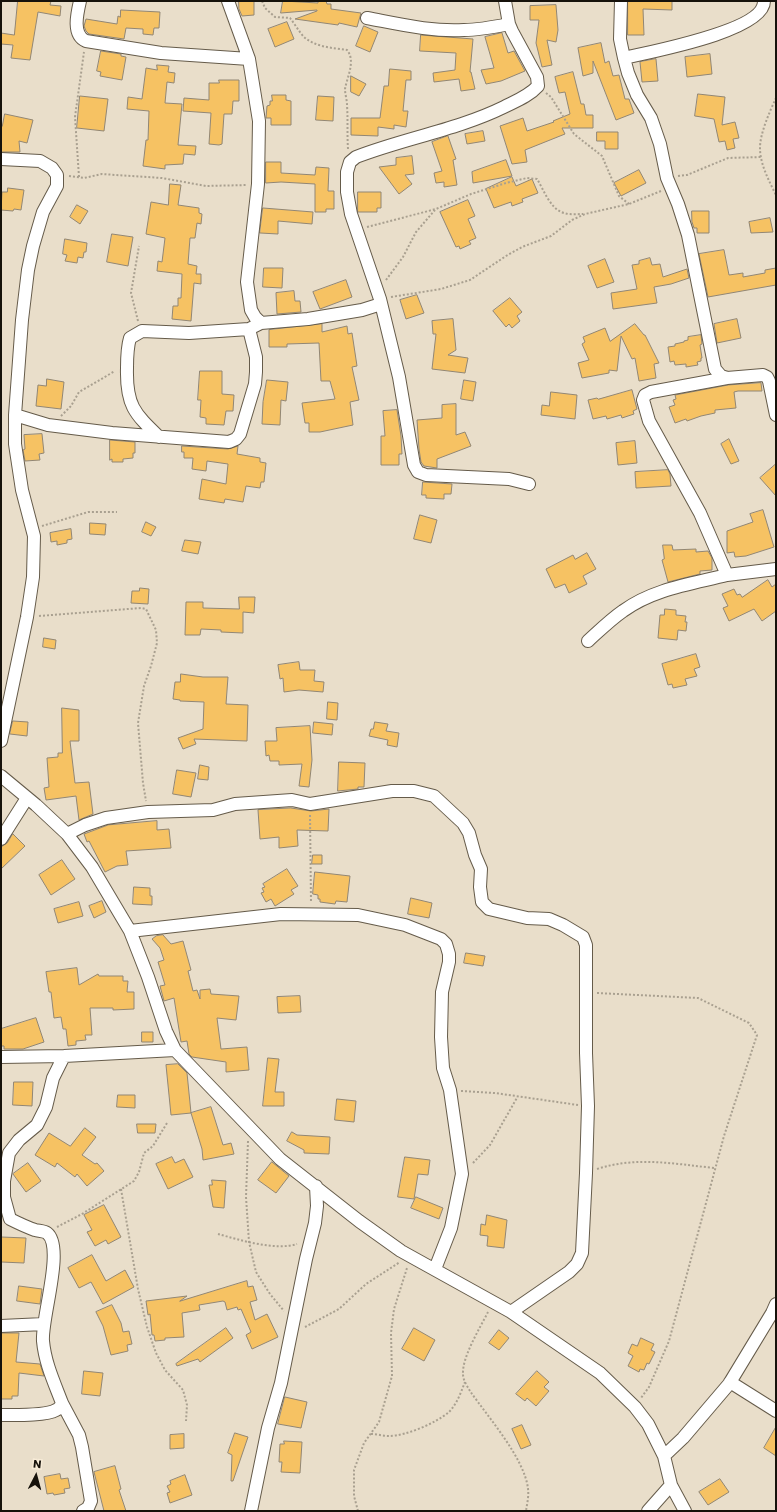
<!DOCTYPE html>
<html>
<head>
<meta charset="utf-8">
<style>
  body { margin:0 }
  #map { position:relative; width:777px; height:1512px; overflow:hidden; background:#e9deca; font-family:Poppins,sans-serif }
  canvas { display:block }
  .frame { position:absolute; inset:0; border:2px solid #16120b; pointer-events:none }
  .north { position:absolute; left:16px; top:1456px; width:40px; height:40px; -webkit-text-stroke:3px #f7ebd7; paint-order:stroke; rotate:6deg; font-size:11px; font-weight:700; line-height:16px; text-align:center; color:#16120b }
  .north::after { content:''; display:block; margin:auto; width:14px; height:18px; background:#16120b; clip-path:polygon(50% 0,100% 100%,50% 72%,0 100%) }
</style>
</head>
<body>
<div id="map">
<canvas width="777" height="1512"></canvas>
<div class="frame"></div>
<div class="north">N</div>
</div>
<script>
const ctx = document.querySelector('canvas').getContext('2d');
ctx.lineJoin = 'round';
function fillPath(path, color) {
  ctx.fillStyle = color;
  ctx.fill(path, 'evenodd');
}
function trace(path, color, width, dash) {
  ctx.strokeStyle = color;
  ctx.lineWidth = width;
  ctx.lineCap = dash ? 'butt' : 'round';
  ctx.setLineDash(dash || []);
  ctx.stroke(path);
}
const building = new Path2D(`
  M18,1H51L50,5L61,6L60,16L38,12L30,60L11,58L13,45L1,44V33L14,35Z
  M239,1H254V15L242,16L239,9Z
  M283,1L318,3V1H326L327,4H331V9L361,13L357,27L339,23L338,25L295,19L317,11V10L281,13Z
  M628,1H672V10L643,9L644,35H628Z
  M556,5L558,30L556,42L547,40L552,65L542,67L536,43L539,20H530V6Z
  M121,10L160,12L159,28H154L153,35L143,34V29L126,28L124,39L89,34L86,31L84,26L86,19L117,24L118,16L120,17Z
  M287,22L294,39L275,47L268,29Z
  M364,26L378,32L370,52L356,46Z
  M502,33L508,53L514,51L525,71L501,81L486,84L481,70L494,68L485,37Z
  M421,35L473,39L470,72H471L475,89L461,91L459,79L434,82L433,73L455,70L456,53L420,51Z
  M601,43L605,63L609,61L613,76L619,75L625,99H629L634,113L616,120L593,61V73L583,76L578,48Z
  M101,51L121,54V56L126,57L122,80L100,76L101,72L97,71Z
  M710,54L712,74L687,77L685,57Z
  M656,59L658,81L642,82L640,62Z
  M157,65L169,66L168,72L175,73L174,83L167,82L165,103L182,104L178,145L196,146L195,155L184,154L183,164L165,165V169L143,166L146,140H148L149,111L127,109L128,97L142,99L146,68L157,70Z
  M390,69L411,71V80H406L403,111H408L406,127L394,125V129L378,127V136L351,135V118H380L384,86H388Z
  M573,72L581,104H584L586,115H593V128H562L565,134L525,150L527,162L512,164L500,126L523,118L527,131L554,122L553,121L570,114L565,92L559,93L555,77Z
  M351,76L366,84L359,96L351,92Z
  M219,80H239V101H233L232,114H224L222,144L219,145L209,144L211,113L183,111L184,98L209,100V83H219Z
  M698,94L725,97L722,125L735,122L739,138L733,139L735,148L727,150L725,141L719,142L714,119L695,116Z
  M272,95H286V100L291,101V125H271V118H266L267,106L270,105V101H272Z
  M80,96L108,99L104,131L77,128Z
  M318,96L334,97L333,121L316,120Z
  M5,114L33,120L27,143L19,141L20,152H1V125L2,126Z
  M483,131L485,141L467,144L465,134Z
  M597,132H618V149H605V141H597Z
  M448,136L456,159L453,160L457,185L444,187V182L436,183L434,173L442,171L432,142Z
  M412,156L414,174L405,175L412,184L399,194L379,167L396,165V158Z
  M506,160L512,176L473,183L472,172Z
  M266,162H281V173L315,175L316,167L329,168L328,191H334V209H326V212H315V184L281,182L266,183Z
  M639,170L646,183L621,196L614,183Z
  M512,177L516,186L532,179L538,193L522,199L523,202L512,206L511,202L494,208L486,189Z
  M170,184L181,185L178,205L199,208V213L202,214L201,224L197,223L195,238H190L188,264L197,266L196,274H201V284L194,283L191,321L172,319L173,306H178V298H181L182,274L157,271L158,261L162,262L165,238L146,234L151,202L168,205Z
  M8,188L24,190L21,210L14,209L13,211L1,210L2,192H7Z
  M358,192H381V208H377V212H358Z
  M468,200L475,216L468,219L476,238L469,241L471,244L460,249L459,246L456,247L440,212Z
  M77,205L88,211L80,224L70,217Z
  M263,208L313,212L312,224L278,221V234L260,233Z
  M692,211H709V233H697V228H694L692,222Z
  M770,218L773,232L751,233L749,222Z
  M112,234L133,237L128,266L107,262Z
  M65,239L87,243L86,252H84L83,258L78,257L77,263L65,261L67,255L63,254Z
  M724,250L729,275L743,273V277L765,273V270L776,268V285L708,297L699,254Z
  M650,258L652,265L660,264L663,277L687,269L689,278L671,284L654,287L657,303L613,309L611,293L637,289L632,265L639,264V261Z
  M605,259L614,282L597,288L588,266Z
  M264,268H283L282,288L263,287Z
  M346,280L352,297L320,309L313,292Z
  M294,291L295,301H300L301,312L277,314L276,293Z
  M417,295L424,313L406,319L400,300Z
  M510,298L522,312L517,316L520,321L512,328L509,324L506,327L493,311Z
  M453,319L456,350L448,355L468,358L465,373L432,369L436,334H433L432,321Z
  M737,319L741,338L717,343L714,324Z
  M322,324V332L347,326L348,334L352,333L357,366L352,367L359,400L350,402L353,425L320,432H309V423H305L302,403L335,399L330,381H321L319,343L287,344V347H269V330Z
  M635,324L644,335H645L659,363L654,364L656,378L639,381L635,358L632,359L621,336L617,371L609,370V373L582,378L578,363L589,360L582,344L585,342L583,337L605,328L610,341Z
  M701,335L702,344L700,345L702,358H701V361L697,362L698,365L686,367V364L675,365L674,361L670,362L668,347L675,346V344L684,342V341L688,340V337Z
  M200,371H222V394L234,395L233,411H226L224,425L206,424V418L200,417L201,400H198Z
  M47,379L64,382L61,409L36,406L38,385L46,386Z
  M267,380L288,382L286,401L281,400L280,425L262,424L263,402Z
  M464,380L476,382L473,401L461,399Z
  M761,383L762,391H738L734,392L736,408L715,410V413L701,416L687,421L686,419L675,423L669,407L675,405L673,400L676,399L675,395L728,385Z
  M632,390L637,409L633,411L634,414L622,418L621,415L607,419L606,416L593,419L588,400L597,398L598,399Z
  M551,392L577,395L575,419L541,415L542,405L549,406Z
  M456,404V435L465,432L471,446L437,459V468L424,466L421,462L419,449L417,420L442,418V405Z
  M397,410L401,436L402,454H399V465H381V436H385L383,411Z
  M42,434L44,453L39,454L40,460L25,461L23,450L25,449L24,435Z
  M729,439L739,461L731,464L721,444Z
  M110,440L135,442V453H133V458L123,459V462H112V459L110,460Z
  M635,441L637,463L618,465L616,443Z
  M182,446L228,449L238,446L237,454L260,458V462L266,463L264,482H261L260,488L246,486L243,502L225,499L224,503L199,499L202,479L226,484L228,464L207,461L206,471L192,469L193,458H184V452H182Z
  M776,464V496L760,478Z
  M668,470L670,474L671,486L636,488L635,472Z
  M423,482L452,484L451,494H444V499L426,498V495H422Z
  M763,510L774,547L746,556L735,557L734,552L727,553V531L753,522L750,514Z
  M420,515L437,520L431,543L414,539Z
  M146,522L156,527L151,536L142,532Z
  M90,523L106,524L105,535L90,534Z
  M71,529L72,539L67,540V543L57,545V541L51,542L50,533Z
  M185,540L201,542L198,554L182,551Z
  M663,545H672L673,550L696,549V552L708,551L712,558V570L700,571V574L668,582L662,560L664,559Z
  M587,553L596,569L583,576L587,584L569,593L565,584L555,588L546,569L573,555L575,559Z
  M768,580L772,587L776,584V611L762,621L754,609L729,621L723,608L728,606L722,594L734,589L737,595L740,594L742,597Z
  M140,588L149,589L148,604L131,603L132,591H139Z
  M239,597H255L254,613L243,612V633L221,632V630L201,629L200,635H185L186,602H203V608L239,609Z
  M665,609L676,610V615L686,616L685,622H687L686,631L678,630L677,640L658,638L660,615H664Z
  M44,638L56,640L55,649L43,647Z
  M696,654L700,667L694,669L697,676L685,679L687,685L673,688L672,684L668,685L662,664Z
  M299,662L300,670H315L314,681L324,682L323,692L299,690L284,692L283,678L280,679L278,665Z
  M181,674L203,677H228L226,704L248,705L247,741L194,739L196,744L183,749L178,738L203,729L204,702L180,701V700L173,699L175,682H180Z
  M328,702L338,703L337,720L327,719Z
  M62,708L79,710V741H70L75,783L89,782L93,814L79,820L76,796L46,800L44,788L49,787L47,758L58,757V753H62Z
  M13,721L28,722L27,736L10,734Z
  M314,722L333,724L332,735L313,733Z
  M375,722L388,724L386,731L399,733L397,747L387,745L388,740L369,736L371,729H373Z
  M310,726L312,760L309,787L299,786L302,764L279,765V761H270L269,755L266,756L265,741H277L276,728Z
  M339,762L365,763L364,787H358V789L338,791Z
  M200,765L209,767L208,780L198,779Z
  M177,770L196,773L191,797L173,794Z
  M291,808L311,811L329,809L328,831L297,830L298,846L279,848V837L260,839L258,810Z
  M157,821V830L169,829L171,848L126,851L128,865L117,866L105,872L89,841L87,842L84,834L108,825Z
  M13,834L25,846L1,869V847L7,843Z
  M313,855H322V864H312Z
  M62,860L75,879L51,895L39,875Z
  M287,869L298,886L291,890L294,894L275,906L271,899L266,902L261,893L264,892L262,888L265,887L263,884Z
  M315,872L350,876L347,902L336,901L335,904L320,902V899H318V895L313,894Z
  M134,887L150,888V896H152V905L133,904Z
  M411,898L432,903L429,918L408,914Z
  M102,901L106,912L94,918L89,906Z
  M79,902L83,916L58,923L54,909Z
  M163,935L171,944L183,941L191,970L188,971L193,991L197,990L200,999V990L210,989L211,994L239,996L236,1020L217,1018L221,1049L247,1047L249,1070L226,1072V1062L192,1057L189,1054L187,1041L181,1042L174,998L164,1001L160,986L165,985L158,962L164,960L160,948L152,939L156,936Z
  M466,953L485,956L483,966L464,963Z
  M77,968L79,985L98,974L99,976H123V981H128L127,992H134V1009L113,1010V1008H90L92,1035H85L86,1040L76,1041V1045L68,1046L66,1029H63L61,1017L54,1018L51,992H49L46,972Z
  M300,996L301,1012L278,1013L277,997Z
  M36,1018L44,1042L23,1049H4V1046H1V1029Z
  M142,1032H153V1042H142Z
  M268,1058L279,1059L275,1092H284V1106H263Z
  M178,1064L187,1073L191,1113L171,1115L166,1065Z
  M14,1082H33L32,1106L13,1105Z
  M118,1095H135V1108L117,1107Z
  M337,1099L356,1101L354,1122L335,1120Z
  M211,1107L223,1145L231,1143L234,1154L203,1160L202,1149L191,1113Z
  M137,1124H156L155,1133H138Z
  M85,1128L96,1137L82,1155L95,1164L97,1163L104,1171L87,1186L77,1174L75,1177L57,1163L55,1167L35,1155L49,1133L70,1146Z
  M292,1132L297,1135L330,1137L329,1154L304,1153V1150L287,1141Z
  M172,1157L175,1163L184,1159L193,1177L168,1189L156,1164Z
  M405,1157L430,1160L428,1175L418,1174L414,1199L398,1197Z
  M272,1162L289,1176L276,1193L258,1180Z
  M28,1163L41,1181L26,1192L13,1174Z
  M212,1180L226,1181L224,1208L213,1207L209,1185H212Z
  M416,1197L443,1208L439,1219L411,1208Z
  M104,1205L121,1237L108,1244L106,1240L95,1246L87,1232L92,1230L84,1215Z
  M487,1215L507,1220L504,1248L487,1246L488,1236L480,1235L481,1224L485,1225Z
  M1,1237L26,1238L24,1263L1,1262Z
  M92,1255L106,1281L125,1270L134,1287L103,1304L91,1282L79,1288L68,1268Z
  M247,1281L248,1287L253,1286L257,1300L250,1302L255,1320L267,1314L278,1337L252,1349L246,1335L251,1332L241,1309L238,1310L237,1307L227,1310L225,1302L223,1301L199,1305L200,1310L182,1313L184,1337L165,1338V1340L155,1341L154,1335H152L150,1314L148,1315L146,1301L187,1296L180,1301Z
  M19,1286L42,1289L40,1304L17,1301Z
  M112,1305L121,1323L123,1332L129,1331L132,1344L127,1345L128,1351L111,1355L103,1326L96,1312Z
  M226,1328L233,1338L200,1362L198,1359L177,1366L176,1364Z
  M414,1328L435,1340L424,1361L402,1349Z
  M499,1330L509,1338L499,1350L489,1343Z
  M1,1333H19L16,1362L40,1364L44,1376L19,1373L18,1396H12V1399H1Z
  M641,1338L654,1344L651,1350L655,1352L649,1364L647,1363L644,1370L640,1369L639,1372L628,1366L633,1356L628,1353L632,1344L637,1346Z
  M84,1371L103,1373L100,1396L82,1394Z
  M537,1371L549,1382L544,1387L549,1391L536,1406L527,1398L525,1401L516,1394Z
  M285,1397L307,1402L301,1428L278,1424Z
  M522,1425L531,1445L521,1449L512,1429Z
  M776,1427V1456L764,1448Z
  M235,1433L248,1437L233,1481H231L232,1455L228,1453Z
  M184,1434V1448L170,1449V1435Z
  M284,1441L302,1442L300,1473L281,1472L282,1462H279L280,1444H284Z
  M115,1466L121,1489L119,1490L126,1511H104L94,1472Z
  M60,1474L61,1479L68,1478L70,1488L64,1489L65,1493L54,1495L53,1493L47,1494L44,1477Z
  M185,1475L192,1495L170,1503L167,1493L170,1492L167,1486L171,1484L170,1481Z
  M720,1479L729,1492L708,1505L699,1492Z`);
fillPath(building, '#f6c263');
trace(building, '#918674', 1);
const minor = new Path2D(`
  M80,1C77,14 72,35 86,41L161,53L249,59
  M228,1L249,59L259,121L258,184L247,282L251,310L255,317L261,323
  M505,1L509,24L512,31L537,77L538,86C529,96 516,101 504,107C457,130 405,138 356,157L350,162L347,172V192L351,214L380,299L399,377L414,465L418,472L426,475L509,479L529,484
  M621,1L620,39L624,58L628,73L637,95L651,118L660,144L667,178L678,204L688,235L715,369L721,376L727,378L763,375L767,377L769,381L776,415
  M367,18C399,24 432,32 464,30C479,30 494,27 509,24
  M624,58C649,52 765,31 764,1
  M1,159L40,161L52,168L57,175V186L43,212L33,246L28,270L22,320L15,415V444L22,490L34,536L33,577L27,617L1,741
  M727,378L651,392L645,395L643,400L649,421L700,513L727,575L776,569
  M15,415L48,425L112,433L229,442L236,439L240,434L255,384L256,372V357L249,329
  M159,437C134,413 126,405 127,368C127,358 127,348 130,338L142,331L189,333L249,329L261,323L308,319L362,310L381,304
  M588,641C599,631 610,620 623,611C653,589 691,584 727,575
  M1,776L36,805L67,834L92,867L130,931L148,977L166,1031L175,1050L280,1159L359,1221L401,1251L511,1312L600,1373L635,1407L648,1424L664,1456L671,1485L685,1511
  M67,834L85,825L106,818L148,812L213,810L235,804L292,800L310,804L392,791H414L434,796L463,823L469,833L475,855L481,869L480,887L482,902L489,909L527,918L549,919L563,925L583,937L586,945V1053L588,1106L586,1173L582,1253L577,1264L569,1272L511,1312
  M1,839L27,798
  M130,931L281,914L358,915L405,925L441,939L446,944L449,954V962L442,992L441,1037L443,1068L450,1090L462,1174L451,1228L435,1269
  M1,1057L64,1056L175,1050
  M1,1326L44,1324
  M730,1382L776,1411
  M62,1403L79,1435L82,1447L91,1501L88,1508L83,1511
  M1,1415C14,1415 46,1416 56,1410C59,1409 61,1406 62,1403C54,1382 45,1363 43,1341C41,1319 65,1247 47,1233C44,1231 39,1231 35,1230C26,1227 18,1223 10,1219L4,1197V1181L9,1153L19,1140L37,1125L46,1107L53,1078L64,1056
  M664,1456L683,1438L729,1384L772,1313L776,1304
  M251,1511L268,1428L281,1383L306,1259L315,1223L317,1206L316,1186
  M648,1511L671,1485`);
trace(minor, '#655b4a', 14);
trace(new Path2D(`
  M262,1L265,8L275,17L290,18C294,23 298,30 303,36C314,47 333,48 347,50C356,61 347,77 345,89C345,94 347,100 347,105C348,120 347,134 348,149
  M546,93L551,97L574,134L602,156L619,196L629,204
  M776,98C770,111 760,133 760,148C760,164 769,181 776,195
  M69,176L84,178L102,174L116,175L162,178L206,186L247,185
  M678,176L687,175L728,158L761,157
  M79,177L75,117L84,52
  M367,227L436,209L471,194L506,183L527,178L537,179C544,190 550,209 564,213C570,215 577,214 583,214
  M386,280L403,257L416,232L435,210
  M391,297L441,289L470,280L506,256L522,247L551,236L572,220L585,214L629,204L661,191
  M138,321L131,293L139,246
  M61,416L71,406L79,392L115,371
  M42,526L88,512H117
  M39,616L141,608L146,609L156,630L157,643L151,666L144,686L138,723L143,783L146,801
  M310,815L311,902
  M597,993L698,998L749,1023L757,1035L724,1136L669,1341L649,1387L641,1398
  M461,1091L495,1093L578,1105
  M248,1141L246,1197L249,1242L256,1272L270,1294L284,1311
  M473,1163L490,1145L518,1096
  M597,1169C638,1156 673,1164 715,1168
  M121,1189L138,1289L147,1327L156,1353L165,1370L183,1390L187,1405L186,1421
  M57,1227L82,1214L134,1181L139,1172L144,1153L153,1146L167,1123
  M218,1234C240,1240 275,1251 297,1244
  M488,1312C480,1328 462,1357 463,1374C463,1380 467,1386 470,1391C488,1417 525,1459 528,1489C529,1496 527,1504 526,1511
  M305,1327L339,1309L366,1284L400,1262
  M371,1434C377,1434 383,1436 389,1436C406,1436 436,1423 449,1412C457,1404 461,1392 465,1382
  M358,1511L354,1496V1470L364,1443L379,1422L392,1376L391,1333L394,1309L407,1268`), '#a9a090', 2, [2, 2]);
trace(minor, '#fff', 12);
</script>
</body>
</html>
